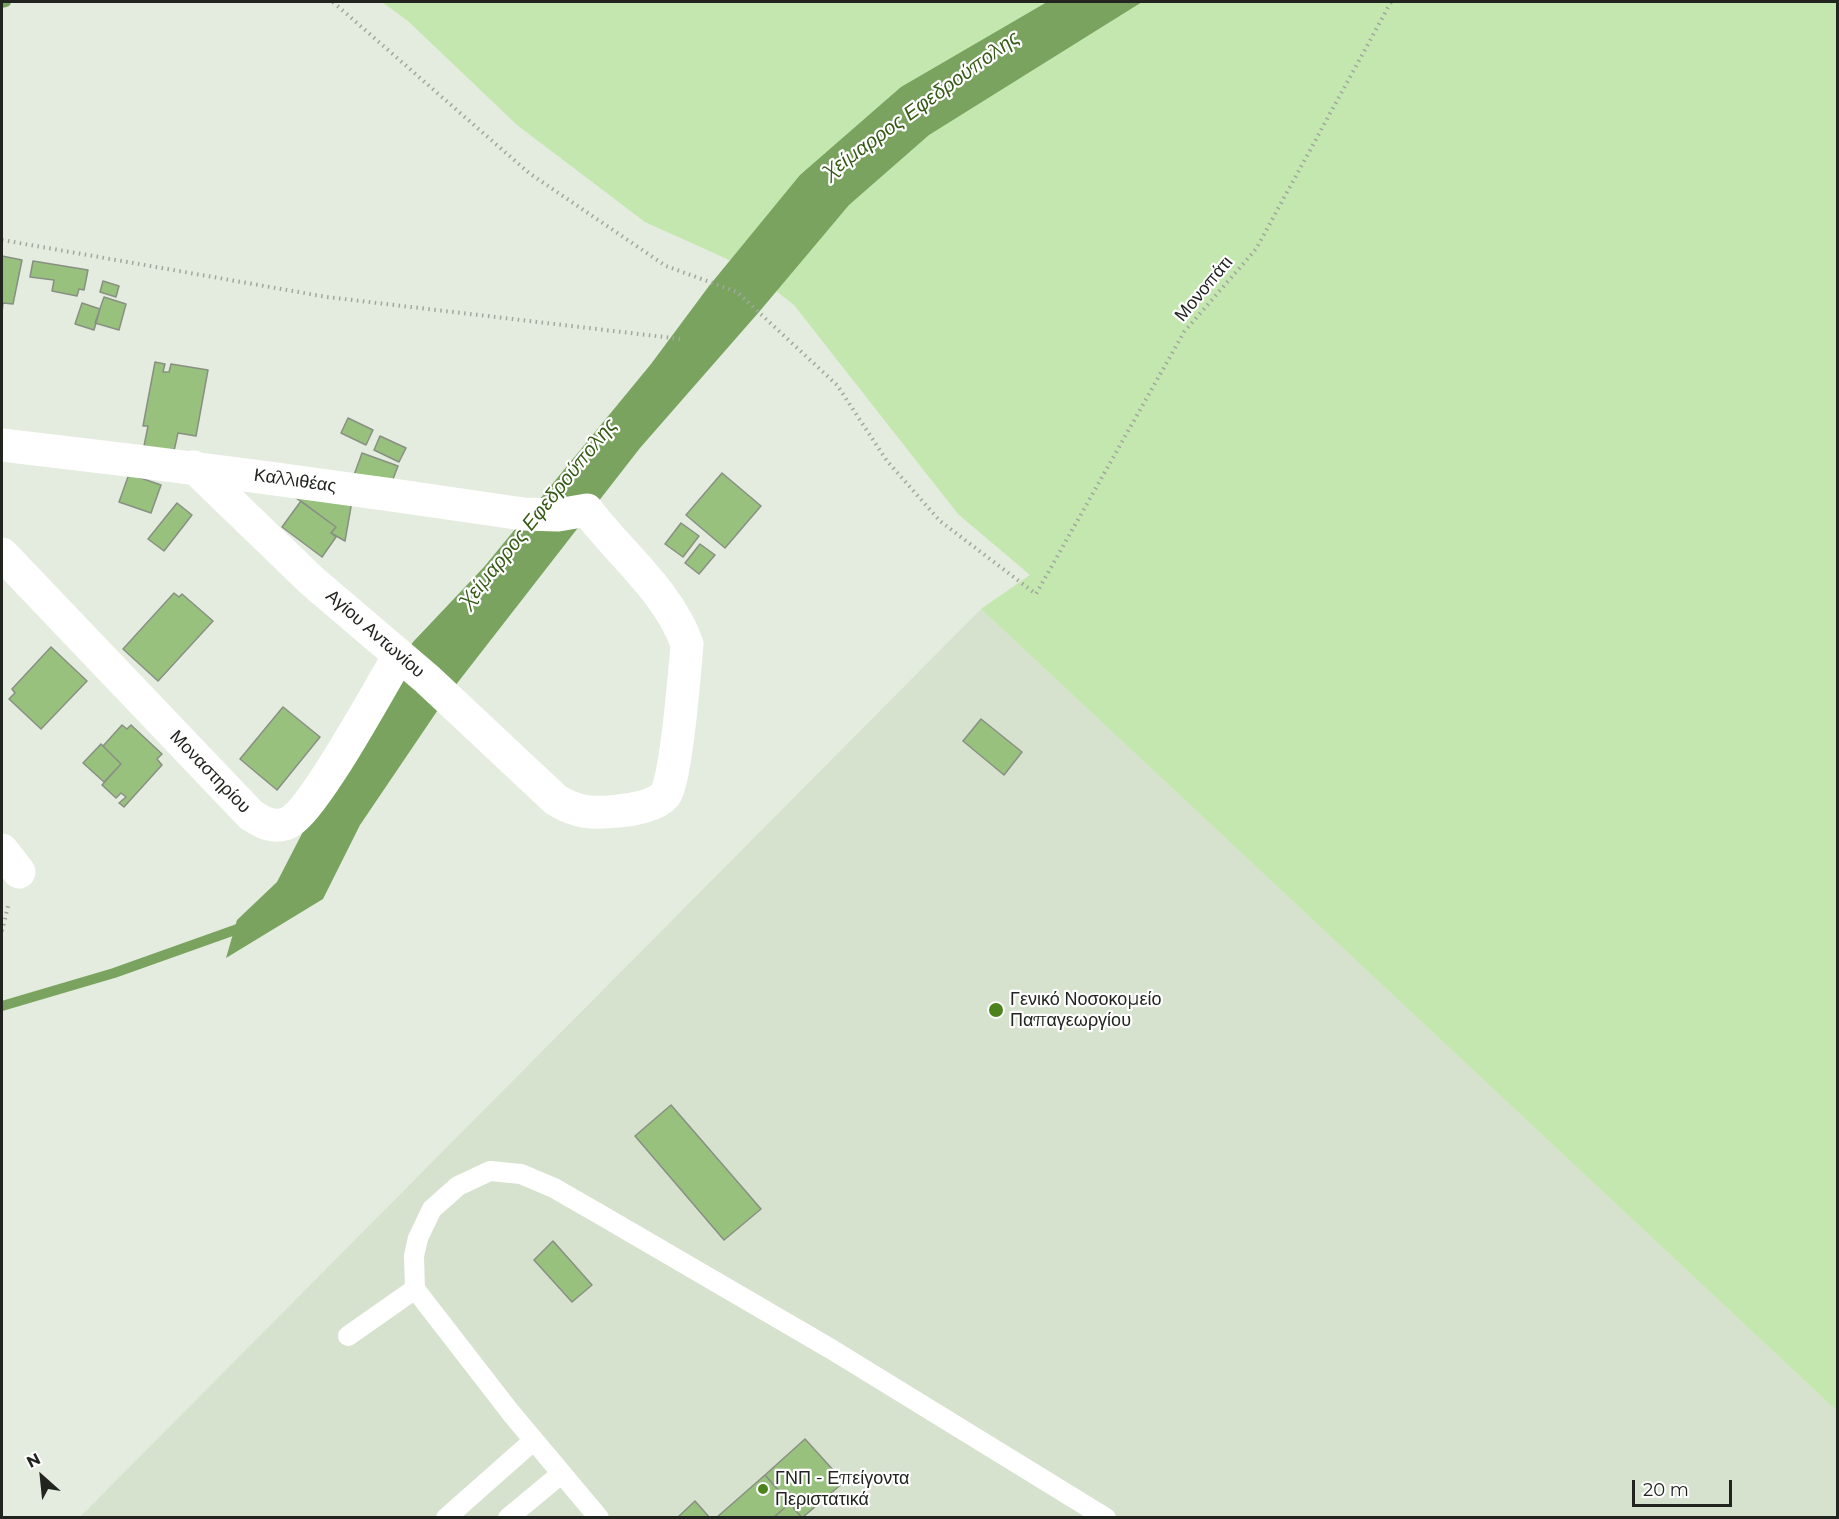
<!DOCTYPE html>
<html>
<head>
<meta charset="utf-8">
<style>
  body { margin:0 }
  #map { position:relative; width:1839px; height:1519px; overflow:hidden; background:#e3ecde; font-family:Montserrat,sans-serif }
  canvas { display:block }
  .frame { position:absolute; inset:0; border:3px solid #21241f; pointer-events:none }
  .north { position:absolute; left:12px; top:1447px; width:60px; height:60px; -webkit-text-stroke:4px #fff; paint-order:stroke; rotate:333deg; font-size:16px; font-weight:700; line-height:24px; text-align:center; color:#21241f }
  .north::after { content:''; display:block; margin:auto; width:21px; height:27px; background:#21241f; clip-path:polygon(50% 0,100% 100%,50% 72%,0 100%) }
  .scale { position:absolute; left:1632px; top:1480px; width:100px; height:27px; box-sizing:border-box; border:3px solid #21241f; border-top:0; padding-left:8px; font-size:18px; line-height:21px; white-space:nowrap; color:#21241f; -webkit-text-stroke:4px #fff; paint-order:stroke }
</style>
</head>
<body>
<div id="map">
<canvas width="1839" height="1519"></canvas>
<div class="frame"></div>
<div class="north">N</div>
<div class="scale">20 m</div>
</div>
<script>
const ctx = document.querySelector('canvas').getContext('2d');
ctx.lineJoin = 'round';
function fillPath(path, color) {
  ctx.fillStyle = color;
  ctx.fill(path, 'evenodd');
}
function trace(path, color, width, dash) {
  ctx.strokeStyle = color;
  ctx.lineWidth = width;
  ctx.lineCap = dash ? 'butt' : 'round';
  ctx.setLineDash(dash || []);
  ctx.stroke(path);
}
function label(font, color, halo, rows, align = 'center') {
  ctx.font = font + ' Montserrat,sans-serif';
  ctx.lineWidth = 4.5;
  ctx.setLineDash([]);
  ctx.textBaseline = 'middle';
  ctx.strokeStyle = halo;
  ctx.fillStyle = color;
  for (const [text, x, y, turn = 0] of rows) {
    ctx.save();
    ctx.translate(x, y);
    ctx.rotate((+turn || 0) * Math.PI / 180);
    ctx.textAlign = isNaN(turn) ? turn : align;
    if (halo) ctx.strokeText(text, 0, 0);
    ctx.fillText(text, 0, 0);
    ctx.restore();
  }
}
fillPath(new Path2D(`
  M981,609L1837,1411V1517L79,1518Z`), '#d6e2ce');
fillPath(new Path2D(`
  M382,2H1837V1411L981,609L1030,575L958,514L794,305L747,268L645,222L517,125L408,21Z`), '#c4e7af');
fillPath(new Path2D(`
  M1047,2H1142L929,135L849,205L759,312L640,448L448,695L360,825L323,899L226,958L237,920L277,882L358,725L413,642L484,567L651,364L709,286L800,175L901,87Z`), '#7aa360');
trace(new Path2D(`
  M2,3L6,2
  M2,1006L114,973L246,926`), '#7aa360', 10);
const building = new Path2D(`
  M2,256L22,260L13,304L3,303L2,313Z
  M33,261L88,270L84,290L79,289L77,296L52,291L54,280L30,277Z
  M103,281L119,286L116,297L100,292Z
  M104,297L126,304L119,330L95,323Z
  M82,303L100,309L94,330L75,324Z
  M155,362L165,364L163,372H169L171,364L208,370L196,436L178,433L174,451L144,446L148,426H143Z
  M348,418L373,430L366,445L341,433Z
  M380,436L406,448L399,462L374,450Z
  M362,453L398,466L390,487L354,475Z
  M722,473L761,506L725,548L686,515Z
  M129,474L161,485L151,513L119,502Z
  M302,491L352,501L345,541L331,533L336,527L296,498Z
  M301,501L336,527L331,533L336,537L322,557L282,527Z
  M177,503L192,515L164,551L148,539Z
  M681,523L699,536L683,557L665,544Z
  M700,544L715,555L699,574L685,563Z
  M174,593L179,597L182,594L213,621L158,681L123,649Z
  M51,647L87,681L41,729L9,699L15,693L12,689Z
  M283,707L320,737L277,790L240,759Z
  M981,719L1022,752L1004,775L963,741Z
  M122,725L127,729L131,725L162,754L157,759L162,765L124,807L119,803L126,797L121,793L116,798L102,785L121,764L103,746Z
  M101,744L121,764L104,782L83,763Z
  M671,1105L761,1209L724,1240L635,1136Z
  M553,1241L592,1285L572,1302L534,1260Z
  M805,1439L844,1482L802,1518L765,1475Z
  M765,1475L790,1503L773,1518H716Z
  M695,1501L710,1518H677Z
  M790,1503L802,1518H773Z`);
fillPath(building, '#98c17d');
trace(building, '#889083', 1.5);
trace(new Path2D(`
  M333,2L529,173L666,266L737,292L837,385L887,461L940,521L1036,594L1184,332L1256,249L1391,2
  M2,240L327,297L681,339
  M2,931L9,902`), '#a0a79c', 4, [1.5, 4.5]);
trace(new Path2D(`
  M348,1336L415,1289
  M446,1518L533,1441
  M508,1518L561,1474
  M599,1518L511,1413L415,1289L414,1256L418,1238L432,1209L458,1186L490,1171L521,1174L554,1188L601,1215L831,1349L1106,1518`), '#fff', 20);
trace(new Path2D(`
  M2,445C176,465 349,488 523,514L558,515L587,510C619,553 669,592 687,644C685,668 676,782 665,795C656,806 631,810 618,811C594,814 577,813 556,800L427,679L312,581L194,467
  M2,554L251,815C262,822 271,828 285,824C311,817 381,685 399,656
  M2,850L19,872`), '#fff', 33);
for (const [x, y, r, color] of [
  [996,1010,8,"#4d831c"],
  [763,1489,6,"#4d831c"]
]) {
  const dot = new Path2D();
  dot.arc(x, y, r, 0, 2 * Math.PI);
  ctx.fillStyle = color;
  ctx.fill(dot);
  trace(dot, '#fff', 2);
}
label('18px', '#21241f', '#fff', [
  ["Μονοπάτι",1204,289,-50],
  ["Καλλιθέας",295,481,8],
  ["Αγίου Αντωνίου",375,634,41],
  ["Μοναστηρίου",210,772,46]
]);
label('18px', '#21241f', '#fff', [
  ["Γενικό Νοσοκομείο",1010,1000],
  ["Παπαγεωργίου",1010,1021],
  ["ΓΝΠ - Επείγοντα",775,1479],
  ["Περιστατικά",775,1500]
], 'left');
label('italic 20px', '#355a15', '#fff', [
  ["Χείμαρρος Εφεδρούπολης",922,105,-36],
  ["Χείμαρρος Εφεδρούπολης",539,513,-51]
]);
</script>
</body>
</html>
